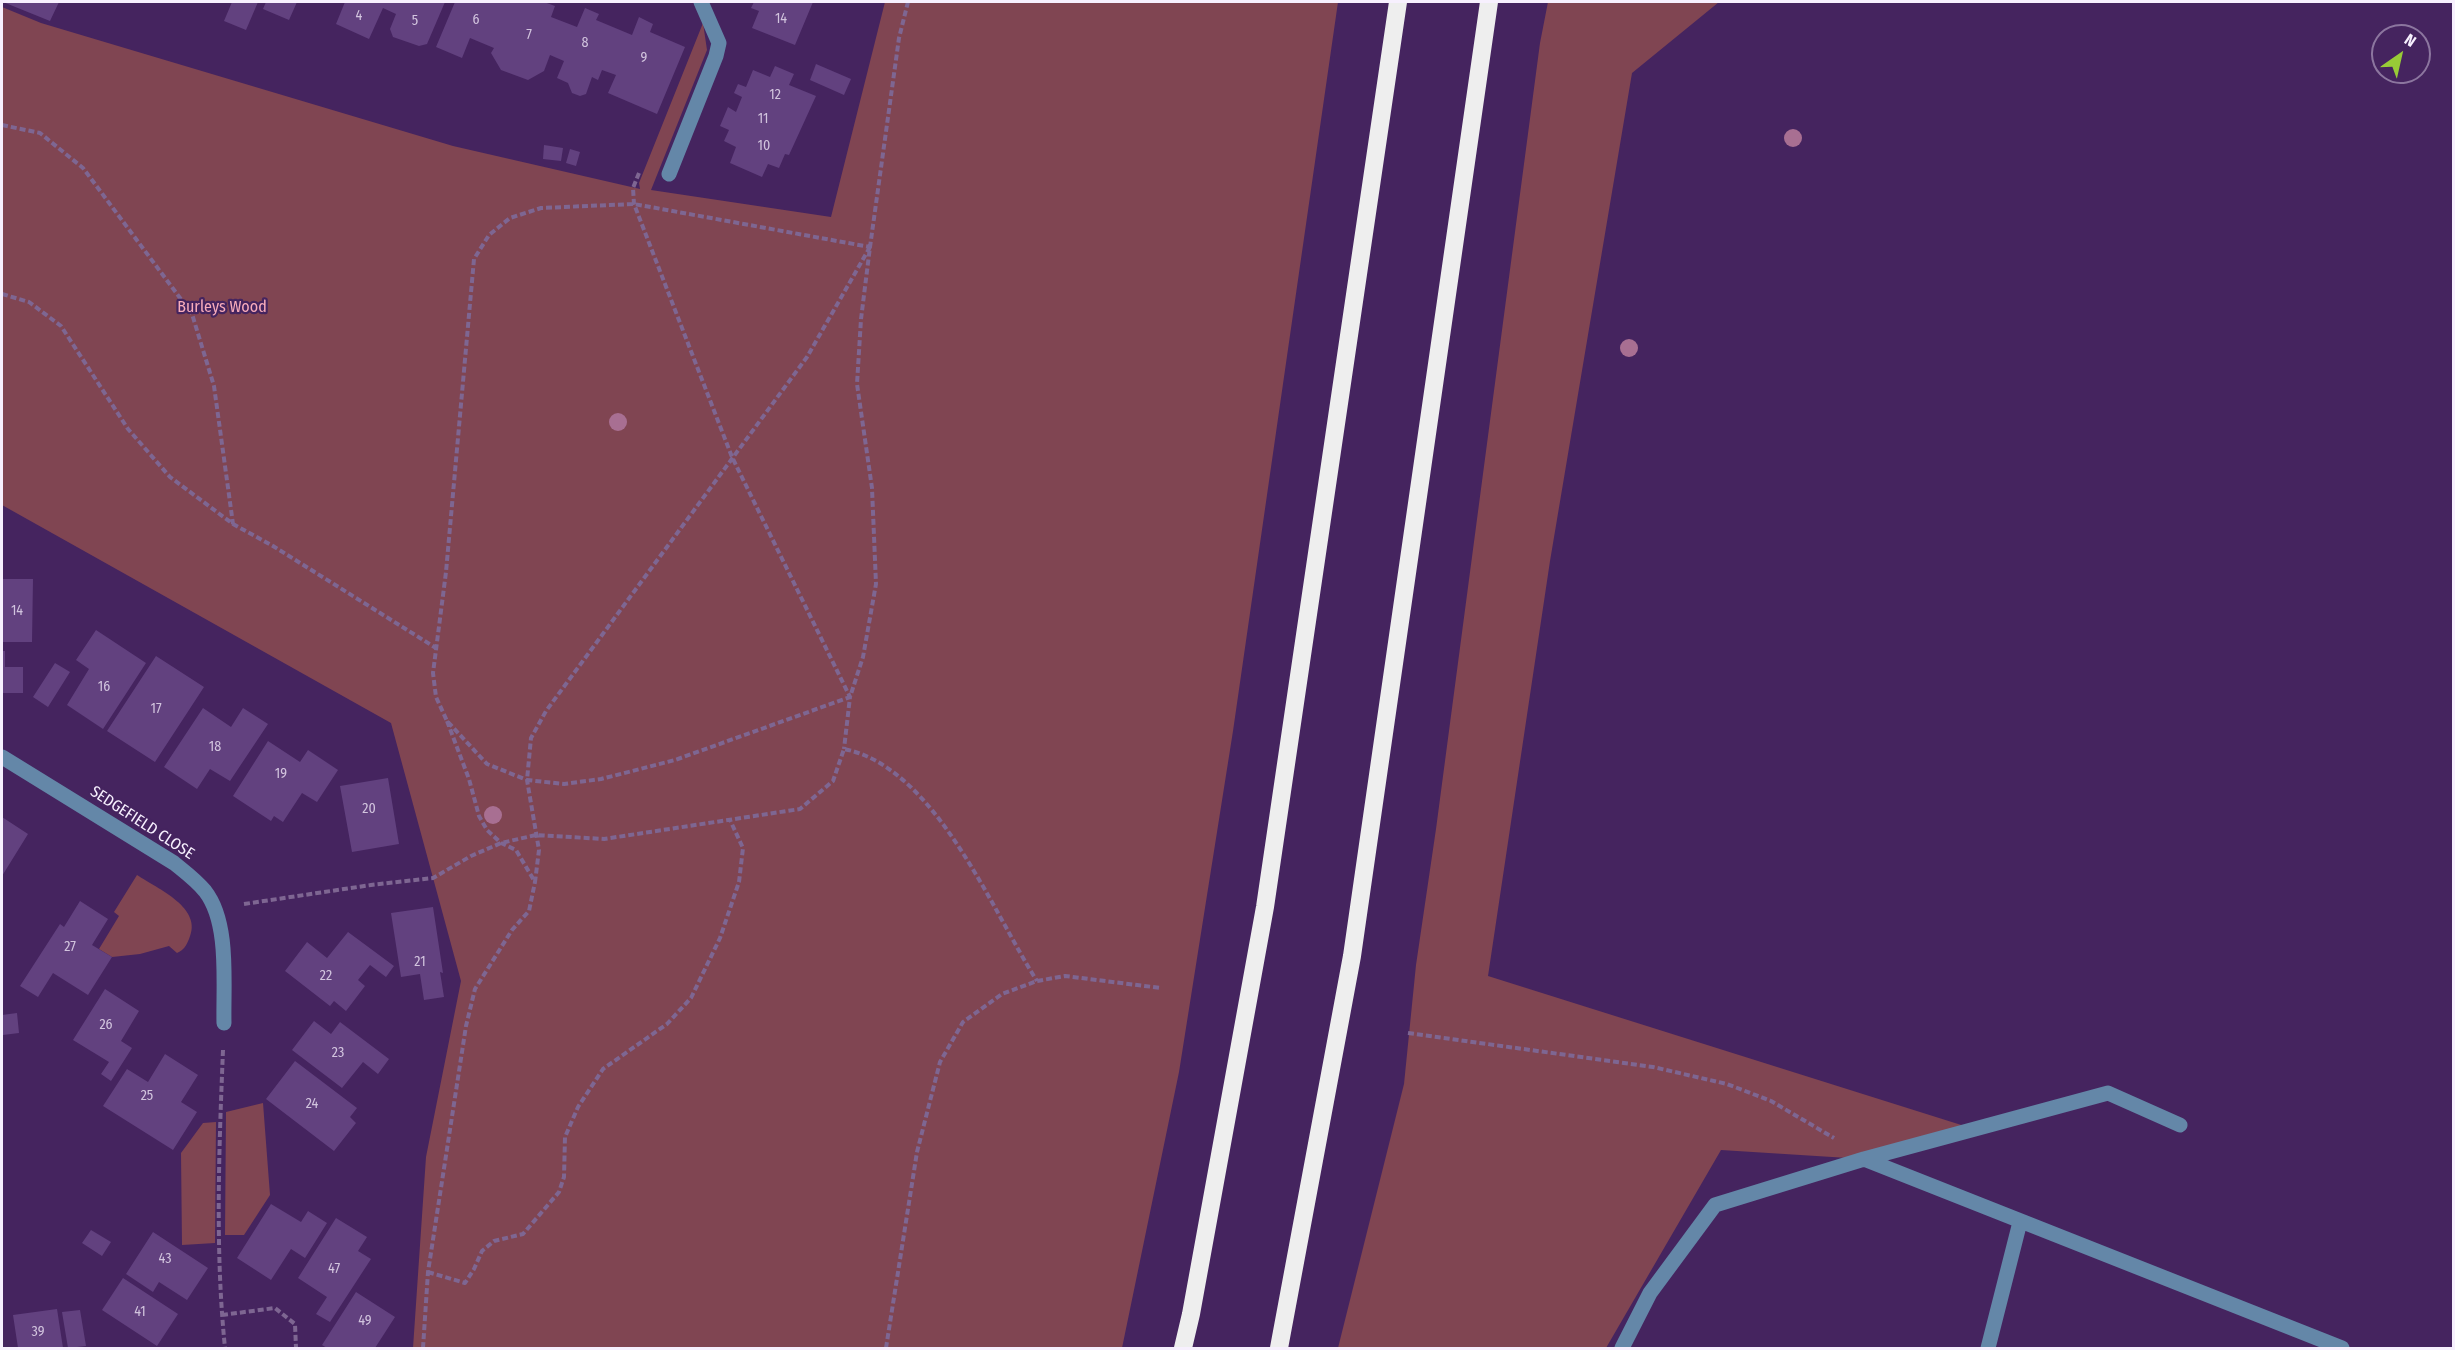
<!DOCTYPE html>
<html>
<head>
<meta charset="utf-8">
<style>
  body { margin:0 }
  #map { position:relative; width:2455px; height:1350px; overflow:hidden; background:#45245f; font-family:"Fira Sans Condensed",sans-serif }
  canvas { display:block }
  .frame { position:absolute; inset:0; border:3px solid #f7f0fe; pointer-events:none }
  .north { position:absolute; left:2371px; top:24px; width:60px; height:60px; box-sizing:border-box; background:#45245f; border:2px solid #8c769f; border-radius:50%; rotate:34deg; font-size:16px; font-weight:700; line-height:24px; text-align:center; color:#f7f0fe }
  .north::after { content:''; display:block; margin:auto; width:21px; height:27px; background:#98cb37; clip-path:polygon(50% 0,100% 100%,50% 72%,0 100%) }
</style>
</head>
<body>
<div id="map">
<canvas width="2455" height="1350"></canvas>
<div class="frame"></div>
<div class="north">N</div>
</div>
<script>
const ctx = document.querySelector('canvas').getContext('2d');
ctx.lineJoin = 'round';
function fillPath(path, color) {
  ctx.fillStyle = color;
  ctx.fill(path, 'evenodd');
}
function trace(path, color, width, dash) {
  ctx.strokeStyle = color;
  ctx.lineWidth = width;
  ctx.lineCap = dash ? 'butt' : 'round';
  ctx.setLineDash(dash || []);
  ctx.stroke(path);
}
function label(font, color, halo, rows, align = 'center') {
  ctx.font = font + ' "Fira Sans Condensed",sans-serif';
  ctx.lineWidth = 4.5;
  ctx.setLineDash([]);
  ctx.textBaseline = 'middle';
  ctx.strokeStyle = halo;
  ctx.fillStyle = color;
  for (const [text, x, y, turn = 0] of rows) {
    ctx.save();
    ctx.translate(x, y);
    ctx.rotate((+turn || 0) * Math.PI / 180);
    ctx.textAlign = isNaN(turn) ? turn : align;
    if (halo) ctx.strokeText(text, 0, 0);
    ctx.fillText(text, 0, 0);
    ctx.restore();
  }
}
fillPath(new Path2D(`
  M885,2H1338L1233,731L1179,1072L1122,1348H413L426,1157L461,981L391,723L2,505V7L41,23L453,146L640,189L639,183L703,23L707,50L651,190L831,217Z
  M1548,2H1719L1632,73L1550,561L1488,976L1974,1129L1864,1159L1721,1150L1606,1348H1338L1404,1084L1416,965L1436,829L1540,43Z
  M137,875C158,889 204,908 189,939C186,946 184,950 177,953L169,946L140,954L112,957L99,949L119,916L114,912Z
  M263,1103L270,1195L244,1235H225L226,1112Z
  M216,1122L215,1243L182,1245L181,1153L203,1123Z`), '#804552');
fillPath(new Path2D(`
  M3,2H59L50,21Z
  M232,2H258L246,30L224,21Z
  M266,2H297L289,20L263,9Z
  M345,2H445L427,44L419,46L393,37L390,29L396,14L383,8L369,39L336,24Z
  M455,2H544L555,6L551,17L577,27L585,8L599,14L596,20L632,35L639,17L653,24L650,32L685,47L657,114L608,93L616,75L602,70L598,80L592,77L586,94L580,96L572,93L568,83L557,78L564,61L550,55L544,71L528,80L501,70L491,53L494,48L470,38L462,58L436,47Z
  M754,2H813L795,45L752,28L759,11L751,8Z
  M816,64L851,79L844,95L810,80Z
  M775,66L794,74L789,85L816,96L789,155L785,154L779,168L768,164L762,177L730,163L736,147L724,141L729,130L720,126L728,107L736,112L742,97L734,93L738,84L746,87L753,70L770,77Z
  M544,145L563,148L561,161L543,159Z
  M570,149L580,152L576,166L566,163Z
  M2,579H33L32,642H2Z
  M96,630L146,663L103,729L67,705L89,669L76,660Z
  M2,651H5V667H23V693H2Z
  M156,656L204,687L155,762L107,731Z
  M55,663L70,672L48,707L33,697Z
  M203,708L231,727L243,708L268,724L230,781L210,769L197,789L164,767Z
  M268,741L300,762L308,750L338,770L317,802L302,793L283,822L274,816L271,821L233,796Z
  M388,778L399,844L352,852L340,786Z
  M2,817L28,834L2,876Z
  M80,901L108,919L92,945L112,957L88,995L53,973L38,997L20,986L60,924L64,927Z
  M433,907L443,973L440,972L444,997L424,1000L420,974L401,977L391,913Z
  M348,932L394,966L386,977L370,965L358,980L365,986L346,1011L334,1001L330,1006L285,971L307,942L327,958Z
  M105,989L139,1011L121,1041L132,1048L111,1081L101,1074L109,1062L73,1040Z
  M17,1013L19,1033L3,1035L2,1015Z
  M314,1021L331,1034L340,1022L389,1059L378,1074L363,1062L342,1088L292,1050Z
  M165,1054L198,1075L181,1102L197,1112L173,1150L103,1106L127,1069L148,1082Z
  M295,1061L357,1108L350,1117L356,1123L334,1151L266,1099Z
  M271,1204L301,1222L308,1211L327,1223L305,1258L291,1249L271,1280L237,1258Z
  M336,1218L367,1237L358,1251L371,1259L330,1322L316,1314L327,1297L298,1278Z
  M91,1230L111,1242L102,1256L82,1243Z
  M153,1232L208,1268L187,1300L159,1282L153,1292L126,1274Z
  M123,1278L178,1314L157,1346L102,1310Z
  M356,1292L395,1317L375,1348H327L322,1345Z
  M57,1309L63,1348H18L13,1315Z
  M80,1310L86,1346L68,1348L62,1312Z`), '#62417f');
trace(new Path2D(`
  M2,125L40,133L83,168L192,314L214,386L233,524
  M639,173L633,188L634,204L732,457L850,697L844,749
  M870,247L807,357L546,711L531,738L527,780L564,784L601,779L675,760L850,697L863,657L876,584L872,488L857,384L861,319L870,247L899,38L908,2
  M2,294L29,302L61,326L128,429L170,477L233,524L273,546L436,648
  M447,721L469,779L479,816L487,830L501,843L516,850L535,882L539,850L527,780L487,764L447,721L436,697L433,673L446,572L474,259L489,235L510,218L541,208L634,204L870,247
  M244,904L371,885L433,878L471,856L501,843L536,835L604,839L800,809L833,781L844,749C935,767 991,909 1037,981
  M1408,1033L1653,1067L1727,1084L1771,1101L1834,1138
  M223,1050C219,1149 215,1250 225,1348
  M428,1272L465,1283L474,1269L482,1251L494,1241L523,1234L559,1192L564,1177L565,1137L578,1107L603,1069L667,1024L691,998L720,938L739,882L743,848L730,820
  M222,1315L275,1308L295,1324L296,1348
  M423,1348L428,1272L466,1026L475,989L512,930L529,911L535,882
  M886,1348L917,1152L940,1062L963,1022L1002,994L1037,981L1065,976L1161,988`), '#7e6692', 4, [6, 3]);
trace(new Path2D(`
  M669,174L716,56L719,43L701,2
  M2,757L174,863C185,872 196,880 205,891C230,923 223,984 224,1023
  M1864,1159L2342,1348
  M1622,1348L1650,1293L1715,1205L1864,1159L2108,1093L2180,1125
  M1988,1348L2020,1222`), '#6487a8', 15);
trace(new Path2D(`
  M1183,1348L1191,1314L1265,907L1398,2
  M1279,1348L1352,956L1489,2`), '#eee', 18);
ctx.fillStyle = '#a86f92';
for (const [x, y] of [
  [1793,138],
  [1629,348],
  [618,422],
  [493,815]
]) {
  ctx.beginPath();
  ctx.arc(x, y, 9, 0, 2 * Math.PI);
  ctx.fill();
}
label('14px', '#d2c4de', null, [
  ["4",359,16],
  ["14",781,19],
  ["6",476,20],
  ["5",415,21],
  ["7",529,35],
  ["8",585,43],
  ["9",644,58],
  ["12",775,95],
  ["11",763,119],
  ["10",764,146],
  ["14",17,611],
  ["16",104,687],
  ["17",156,709],
  ["18",215,747],
  ["19",281,774],
  ["20",369,809],
  ["27",70,947],
  ["21",420,962],
  ["22",326,976],
  ["26",106,1025],
  ["23",338,1053],
  ["25",147,1096],
  ["24",312,1104],
  ["43",165,1259],
  ["47",334,1269],
  ["41",140,1312],
  ["49",365,1321],
  ["39",38,1332]
]);
label('16px', '#f9adbb', '#45245f', [
  ["Burleys Wood",222,308]
]);
label('16px', '#f7f0fe', '#45245f', [
  ["SEDGEFIELD CLOSE",142,823,33]
]);
</script>
</body>
</html>
